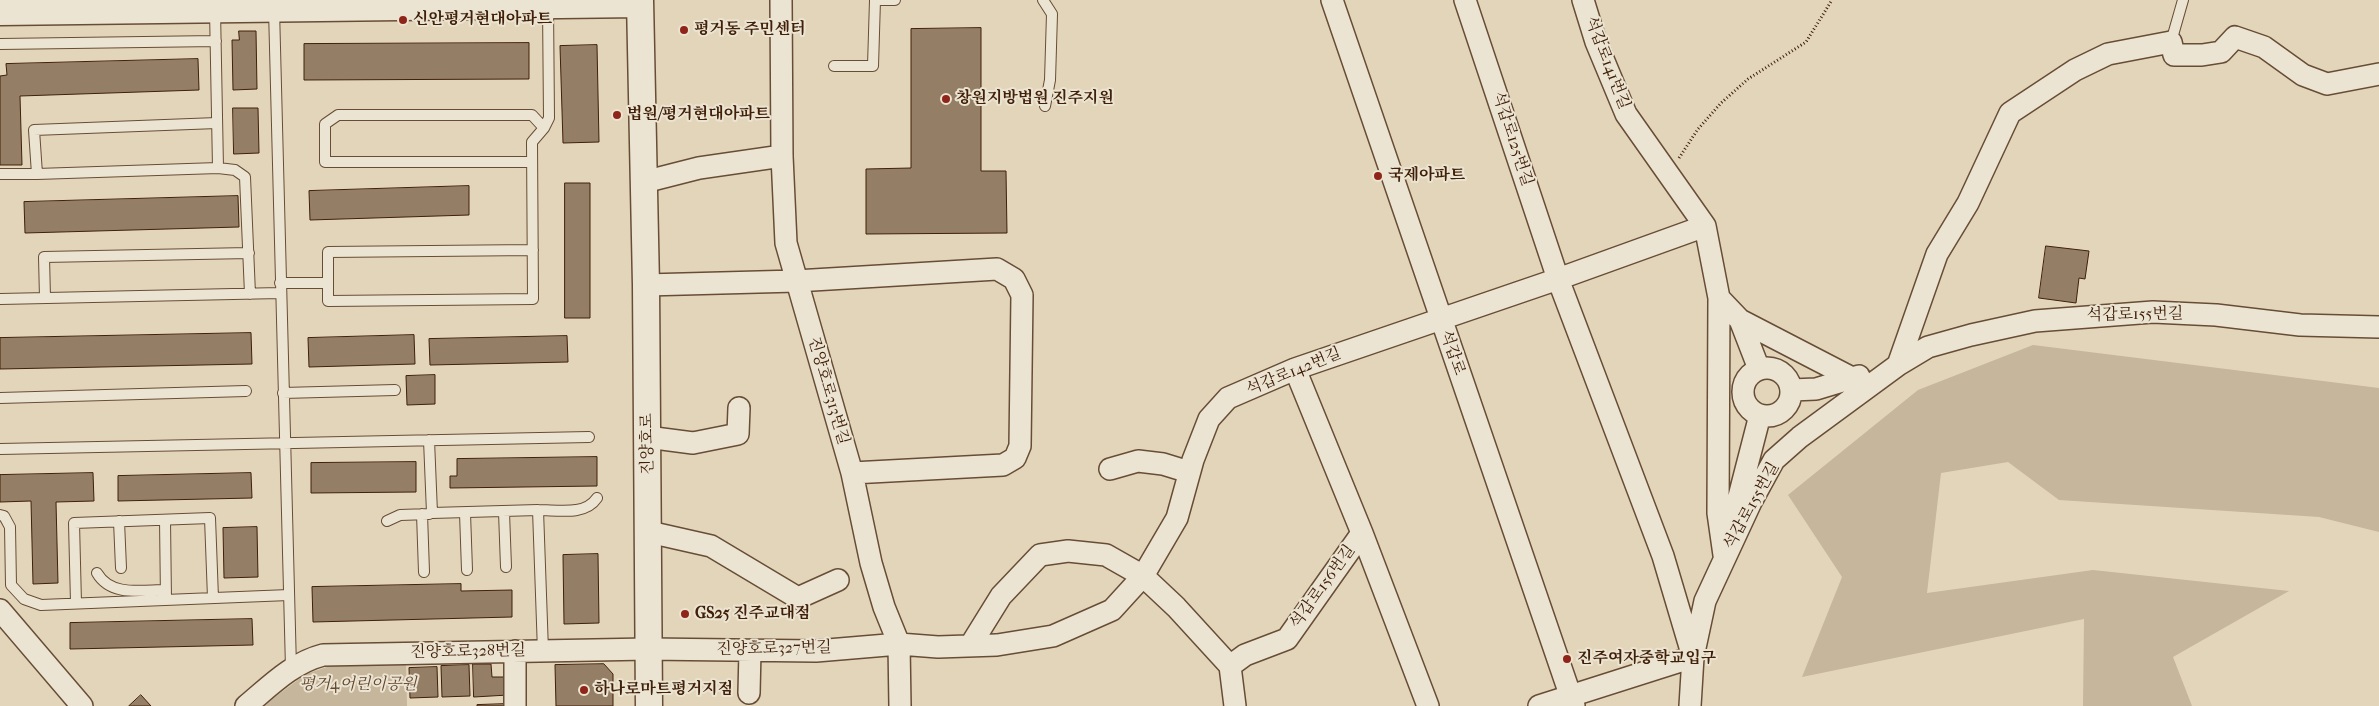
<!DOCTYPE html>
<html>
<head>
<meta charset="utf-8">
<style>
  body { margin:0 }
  canvas { display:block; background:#e2d5ba }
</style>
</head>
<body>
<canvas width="2379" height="706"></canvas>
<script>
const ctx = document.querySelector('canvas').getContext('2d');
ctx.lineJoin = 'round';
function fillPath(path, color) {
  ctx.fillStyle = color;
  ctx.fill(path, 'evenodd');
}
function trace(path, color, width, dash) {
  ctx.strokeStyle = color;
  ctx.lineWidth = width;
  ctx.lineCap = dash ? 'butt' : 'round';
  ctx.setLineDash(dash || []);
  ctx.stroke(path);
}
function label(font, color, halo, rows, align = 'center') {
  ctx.font = font + ' "IM FELL French Canon","Noto Serif KR",serif';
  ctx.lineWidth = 4;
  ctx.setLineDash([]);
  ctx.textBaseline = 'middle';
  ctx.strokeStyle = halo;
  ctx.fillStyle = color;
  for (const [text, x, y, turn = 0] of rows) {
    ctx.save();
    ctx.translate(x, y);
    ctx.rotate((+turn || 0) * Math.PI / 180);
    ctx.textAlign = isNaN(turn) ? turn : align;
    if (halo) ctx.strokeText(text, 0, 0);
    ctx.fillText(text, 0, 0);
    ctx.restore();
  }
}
fillPath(new Path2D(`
  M2033,345L2379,388V532L2319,517L2059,500L2008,462L1941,473L1927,593L2093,570L2289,591L2173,657L2192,706H2083L2084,619L1802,677L1842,577L1788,495L1918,390Z
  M406,664L407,706H263L306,674L333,665Z`), '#c6b69c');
const building = new Path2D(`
  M981,28V171H1006L1007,233L866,234V169L911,168V29Z
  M239,31H256L257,89L233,90L232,40H239Z
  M529,43V79L304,80V44Z
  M597,45L599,142L563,143L560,46Z
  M198,59L199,90L20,96L22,165H0V76L7,75L6,64Z
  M233,108H258L259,153L234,154Z
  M565,183H590V318H565Z
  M469,186V215L310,220L309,191Z
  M238,196L239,227L25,233L24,202Z
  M2046,246L2089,251L2085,279L2079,278L2076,303L2039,298Z
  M251,333L252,364L0,369V338Z
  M414,335L415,364L309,367L308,338Z
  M567,336L568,362L430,365L429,339Z
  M435,375V404L407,405L406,376Z
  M597,457V486L450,488V476H457V459Z
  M416,462V492L311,493V463Z
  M93,473L94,501L56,502L58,583L33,584L31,501L0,502V475Z
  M251,473L252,498L118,501V476Z
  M257,527L258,577L224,578L223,528Z
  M598,554L599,623L564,624L563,555Z
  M461,584V591L512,590V617L313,622L312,587Z
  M252,619L253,645L70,649V623Z
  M473,664H491L492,677H507L508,695L474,697Z
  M604,664L613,674V706H556L555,665Z
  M469,665L470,696L442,697L441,666Z
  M437,667L438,697L410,698L409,668Z
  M141,695L151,706H129Z
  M506,704V706H477V705Z`);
fillPath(building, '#947e65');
trace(building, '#402009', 1);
const service = new Path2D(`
  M879,0H895
  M1043,0L1052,14L1050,80L1045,106
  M274,9L291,668
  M215,10L218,168
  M2171,42L2183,0
  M0,44L216,41
  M834,66H873L875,0
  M217,123L34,130L37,174L218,168L235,170L245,177L250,294
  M532,162H325V124L338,115H532L544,128
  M0,174H37
  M533,250L328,252V301L533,299L532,142L544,128L549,118L548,5
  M280,283H328
  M45,298L44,257L249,253
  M0,299L280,293
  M283,393L395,390
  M0,398L246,391
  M429,440L432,513L538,510L543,651
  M0,449L589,437
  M538,510C558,510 585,516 597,498
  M504,512L506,567
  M465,513L467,570
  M422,514L424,572
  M0,515L4,516L10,527L11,585L24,599L41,605L289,595
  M165,520L166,600
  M119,521L121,568
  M387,521L400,515L429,514
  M97,573C111,597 142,590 166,590
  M76,603L74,523L210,518L213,598`);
const minor = new Path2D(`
  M781,0L782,156L786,243L852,473L871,563L884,607L899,644L900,706
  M1332,0L1574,706
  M1465,0L1558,279L1663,556L1693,657L1539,706
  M1583,0L1596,42L1626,114L1705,226L1719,298L1718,513L1724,555
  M644,182L699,168L782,156
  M646,285L796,281L997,269L1014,279L1022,295L1020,446L1015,458L1003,465L852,473
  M1719,298L1740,320L1852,378
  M1740,320L1759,369
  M1898,365L1937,254L1968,203L2010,113L2075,70L2108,54L2171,42L2174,55H2202L2221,52L2235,37L2264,47L2303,75L2327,84L2379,74
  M1743 392a24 24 0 1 1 48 0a24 24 0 1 1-48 0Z
  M1295,369L1362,533L1428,706
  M1792,390L1816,389L1859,376
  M647,437L693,443L738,434L739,408
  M1110,469L1138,461L1163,464L1189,472
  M1734,516L1760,415
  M649,532L711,546L798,598L838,580
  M0,610L82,706
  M970,646L1001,596L1040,555L1068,551L1106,555L1143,576L1176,607L1230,666L1235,706
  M515,651V706
  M1230,666L1245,655L1287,639L1362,533
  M749,693L750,651
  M246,706C270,686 292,663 323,655L648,649L816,651L899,644L938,647L997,645L1053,636L1112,610L1143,576L1177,518L1193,460L1209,419L1228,398L1295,369L1558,279L1705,226
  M1690,706L1693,657L1705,601L1751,502L1774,460L1800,437L1898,365L1928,347L1971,335L2035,321L2153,312L2216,315L2300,325L2379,327`);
const tertiary = new Path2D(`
  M640,0L646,285L649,706
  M0,12L640,4`);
trace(service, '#684d35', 12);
trace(minor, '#684d35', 24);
trace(tertiary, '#684d35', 29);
trace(new Path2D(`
  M1679,158L1698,129L1721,103L1748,79L1806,42L1832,0`), '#402009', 3, [1, 2.5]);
trace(service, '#ece4d2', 10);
trace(minor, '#ece4d2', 21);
trace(tertiary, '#ece4d2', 26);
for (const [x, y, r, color] of [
  [403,20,5,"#8f2418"],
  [684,30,5,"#8f2418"],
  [946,99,5,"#8f2418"],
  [617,115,5,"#8f2418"],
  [1378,176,5,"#8f2418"],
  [685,614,5,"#8f2418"],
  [1567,659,5,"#8f2418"],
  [584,690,5,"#8f2418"]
]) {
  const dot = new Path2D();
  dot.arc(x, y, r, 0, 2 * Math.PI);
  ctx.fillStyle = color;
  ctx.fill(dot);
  trace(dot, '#ece4d2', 2);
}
label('bold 16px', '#402009', '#ece4d2', [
  ["신안평거현대아파트",413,20],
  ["평거동 주민센터",694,30],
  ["창원지방법원 진주지원",956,99],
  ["법원/평거현대아파트",627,115],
  ["국제아파트",1388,176],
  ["GS25 진주교대점",695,614],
  ["진주여자중학교입구",1577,659],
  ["하나로마트평거지점",594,690]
], 'left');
label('16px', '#402009', '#ece4d2', [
  ["석갑로141번길",1607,63,69],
  ["석갑로125번길",1512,139,72],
  ["석갑로155번길",2135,315,-1],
  ["석갑로",1452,353,71],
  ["석갑로142번길",1294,372,-22],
  ["진양호로313번길",828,391,74],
  ["진양호로",648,444,-91],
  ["석갑로155번길",1752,506,-61],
  ["석갑로156번길",1323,587,-54],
  ["진양호로327번길",774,649,-1],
  ["진양호로328번길",468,652,-1]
]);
label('italic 16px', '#62462e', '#ece4d2', [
  ["평거4어린이공원",358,685]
]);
</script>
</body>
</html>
